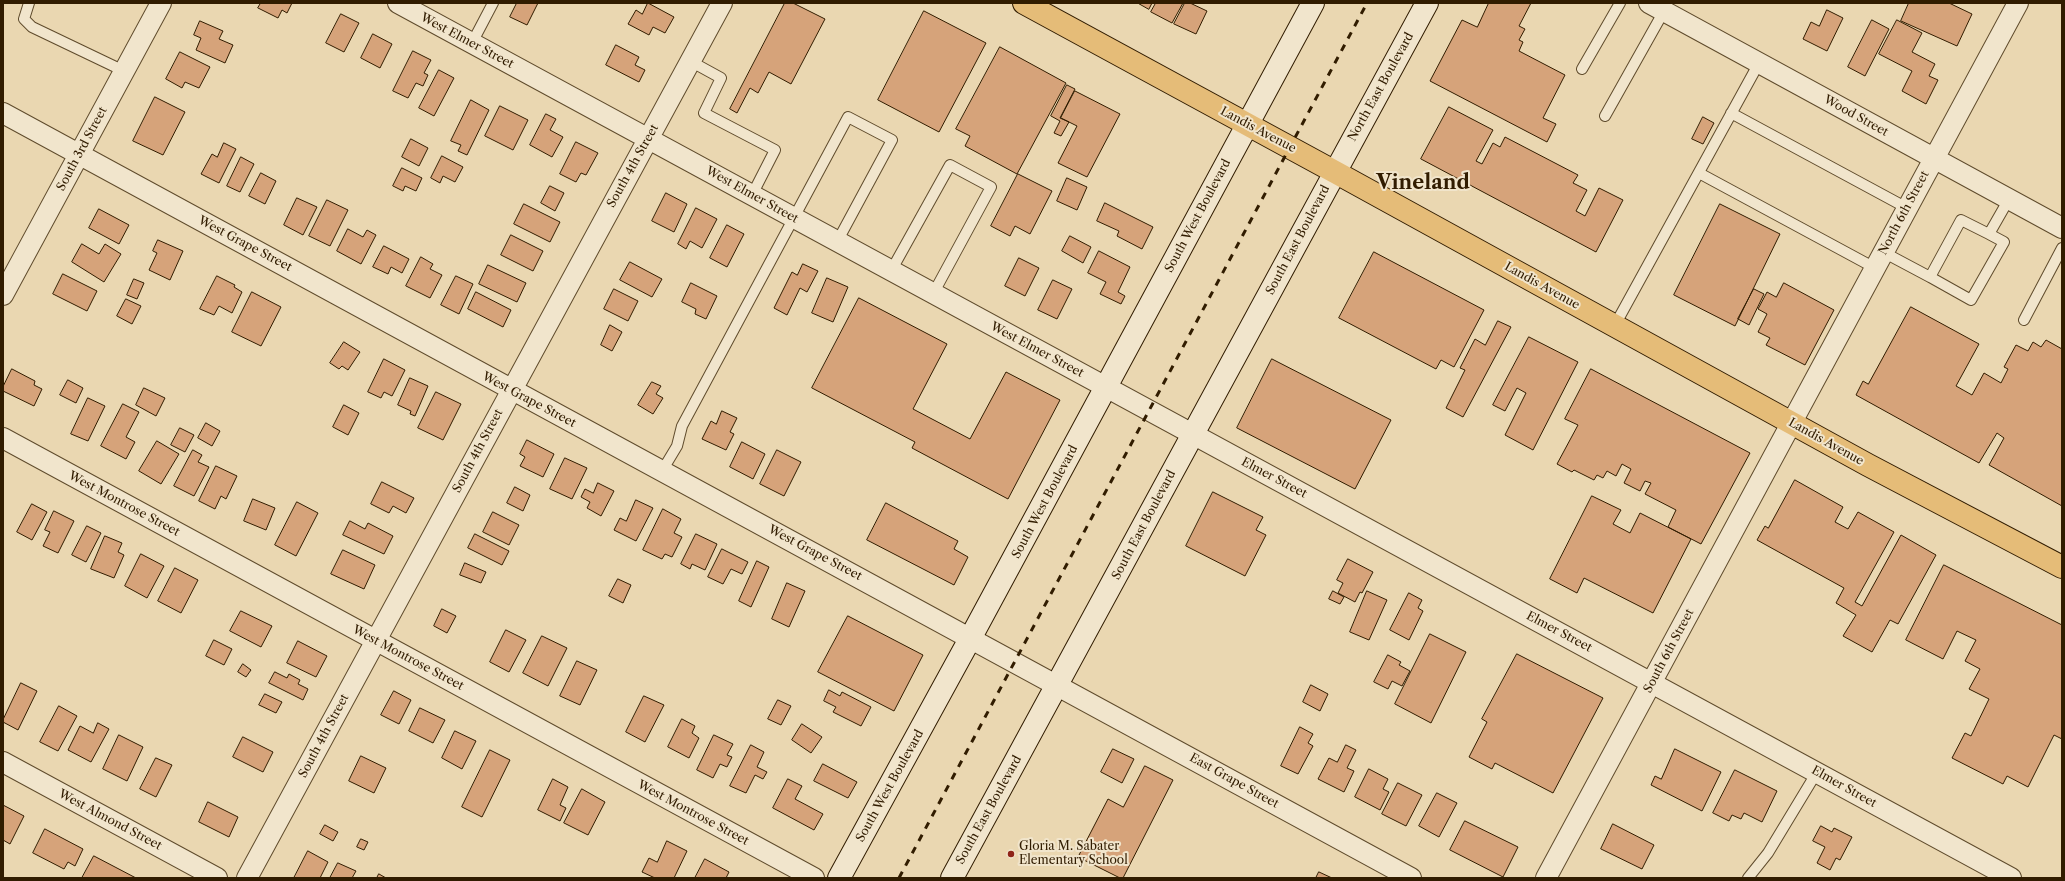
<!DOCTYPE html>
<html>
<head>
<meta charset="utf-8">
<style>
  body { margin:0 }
  #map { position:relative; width:2065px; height:881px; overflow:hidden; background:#ead7b1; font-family:"Libre Caslon Text",serif }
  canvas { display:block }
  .frame { position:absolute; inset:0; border:4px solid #311c00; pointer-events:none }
</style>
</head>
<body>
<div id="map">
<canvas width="2065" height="881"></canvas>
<div class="frame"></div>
</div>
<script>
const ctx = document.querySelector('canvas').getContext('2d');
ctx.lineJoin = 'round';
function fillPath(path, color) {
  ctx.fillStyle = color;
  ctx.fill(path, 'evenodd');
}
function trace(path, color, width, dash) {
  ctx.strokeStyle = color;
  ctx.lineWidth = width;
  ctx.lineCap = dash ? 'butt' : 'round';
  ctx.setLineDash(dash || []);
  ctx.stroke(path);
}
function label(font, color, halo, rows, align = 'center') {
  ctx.font = font + ' "Libre Caslon Text",serif';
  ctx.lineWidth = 4;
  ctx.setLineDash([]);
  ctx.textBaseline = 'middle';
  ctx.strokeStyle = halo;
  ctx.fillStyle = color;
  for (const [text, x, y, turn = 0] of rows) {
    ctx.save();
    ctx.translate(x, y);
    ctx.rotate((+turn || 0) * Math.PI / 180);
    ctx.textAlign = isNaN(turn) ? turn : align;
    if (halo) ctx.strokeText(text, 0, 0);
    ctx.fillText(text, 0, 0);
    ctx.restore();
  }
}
const building = new Path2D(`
  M261,3H292L287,13L282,10L278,18L258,8Z
  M517,3H538L527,25L510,17Z
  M648,3L674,17L665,33L653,27L649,35L628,24L636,10L642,14Z
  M785,3H793L825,19L791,84L769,72L758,93L750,88L737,113L730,109Z
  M1138,3H1152L1149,9Z
  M1156,3H1183L1172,23L1151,12Z
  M1185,3H1190L1207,11L1196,34L1174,24Z
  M1489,3H1531L1519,26L1525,29L1519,40L1523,42L1519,51L1565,75L1543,118L1556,124L1547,142L1430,81L1462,20L1477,27Z
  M1909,3H1949L1972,14L1957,46L1901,21Z
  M1827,10L1843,18L1827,51L1803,39L1811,22L1819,26Z
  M924,11L986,43L939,132L878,100Z
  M341,14L359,23L344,52L326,43Z
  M1872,20L1889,29L1865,76L1848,67Z
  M1897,20L1922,33L1912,52L1935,64L1929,76L1938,80L1926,104L1902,91L1912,71L1879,54Z
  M200,21L223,31L219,39L233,45L225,63L196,50L201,38L194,35Z
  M373,34L392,44L380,68L361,58Z
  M616,45L639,57L635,65L645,70L639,82L606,65Z
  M1000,47L1066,83L1017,174L965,146L970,136L956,129Z
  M413,51L431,60L424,73L428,75L423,86L416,83L408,98L393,91Z
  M180,52L210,67L199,88L185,82L182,88L166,79Z
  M439,70L454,78L434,116L419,108Z
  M1067,85L1075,89L1060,118L1069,122L1061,136L1054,133L1060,121L1051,116Z
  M1075,91L1120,114L1087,177L1058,163L1077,126L1061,118Z
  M155,97L185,112L163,155L133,141Z
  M471,100L489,110L467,155L458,151L461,145L451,141Z
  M500,106L528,120L513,150L485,136Z
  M1449,107L1493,130L1476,161L1482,164L1493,143L1500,147L1505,137L1578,175L1573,183L1587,190L1576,211L1585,216L1599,188L1623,200L1596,252L1421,159Z
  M546,114L556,119L550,130L563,137L552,157L530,145Z
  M1703,117L1714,123L1703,144L1692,139Z
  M411,139L428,148L419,166L402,157Z
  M576,142L598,153L586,175L581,173L576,182L560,174Z
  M224,143L236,149L219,183L201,174L212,154L217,157Z
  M442,156L463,167L455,182L443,176L440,183L431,178Z
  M241,157L254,164L240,192L227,186Z
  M402,168L422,178L416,191L405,186L403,191L393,186Z
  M261,173L276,181L265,204L249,196Z
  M1018,174L1052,191L1030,234L1015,226L1010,236L991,226Z
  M1067,178L1087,187L1077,210L1057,201Z
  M550,186L564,193L555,211L541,203Z
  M666,193L687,204L674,232L652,221Z
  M297,198L317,207L303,235L284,225Z
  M327,200L348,210L330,246L309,236Z
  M1105,203L1153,227L1142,249L1117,236L1119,231L1097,221Z
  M524,204L560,222L550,242L514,224Z
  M1720,204L1780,234L1735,326L1674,295Z
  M696,208L717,219L702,248L690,241L686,249L678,244Z
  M99,209L129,225L119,244L89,228Z
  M727,225L744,234L727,267L710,258Z
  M348,229L363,237L367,230L376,235L361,264L337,251Z
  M511,235L543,251L533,271L501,255Z
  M1070,236L1091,247L1083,263L1062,251Z
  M158,240L183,251L170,280L149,270L157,253L153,251Z
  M82,244L99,254L105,244L121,254L104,282L72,262Z
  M384,246L409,259L402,273L391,267L388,274L373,267Z
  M1099,251L1130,267L1118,292L1125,296L1121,304L1100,294L1106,282L1088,273Z
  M1374,252L1484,310L1454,367L1441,360L1436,369L1339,318Z
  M421,257L433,264L430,269L442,275L430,298L406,286Z
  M1019,258L1039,268L1025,296L1005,286Z
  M630,262L662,279L652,297L620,280Z
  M803,264L818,271L807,292L800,288L787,315L774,308L792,272L797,275Z
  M488,265L526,283L517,302L479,284Z
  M63,274L97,291L87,311L53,294Z
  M217,276L235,285L234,287L242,292L232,313L219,306L214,315L200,309Z
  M456,276L473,284L459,314L441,305Z
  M827,278L848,287L833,322L812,313Z
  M134,279L144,283L137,299L127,295Z
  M1053,280L1072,289L1057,319L1038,310Z
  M691,283L717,296L706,319L695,314L696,309L682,302Z
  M1784,283L1834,310L1805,365L1766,345L1770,338L1758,332L1767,314L1758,309L1767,292L1776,297Z
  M614,289L638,301L628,321L604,309Z
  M1754,289L1764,294L1749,325L1738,319Z
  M252,292L281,307L261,346L232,332Z
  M476,292L511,310L503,327L468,309Z
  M859,298L947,344L913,409L970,439L1006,372L1060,400L1008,499L912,448L915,442L812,388Z
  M126,299L141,306L132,324L117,316Z
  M1911,307L1979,344L1956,386L1972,395L1984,373L2001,383L2008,369L2004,367L2016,345L2028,351L2033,342L2041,347L2046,340L2062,349V506L1989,465L2004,438L1997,433L1979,463L1856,395L1863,381L1868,384Z
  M1498,321L1511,327L1463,417L1446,408L1465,370L1460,368L1475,339L1485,345Z
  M610,325L622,332L612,351L601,345Z
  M1529,337L1578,362L1533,450L1505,435L1526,393L1517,388L1505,411L1493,405Z
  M344,342L360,352L348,370L342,366L339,369L330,363Z
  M384,359L405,370L392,396L384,392L381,398L368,392Z
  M1272,359L1391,420L1355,489L1237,428Z
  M12,369L35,381L34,385L42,389L34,406L3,391V387Z
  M1591,369L1750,453L1701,544L1668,527L1676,510L1645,494L1651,483L1645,481L1640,491L1624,483L1631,469L1622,464L1616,476L1607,471L1603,478L1597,475L1594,480L1574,470L1572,472L1557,464L1578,425L1565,419Z
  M410,378L428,386L415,416L410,414L411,411L398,405Z
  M68,380L83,388L76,403L60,395Z
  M652,382L661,386L656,394L663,398L653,414L638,405Z
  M144,388L165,398L156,416L136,405Z
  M436,392L461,404L443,440L418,428Z
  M88,398L105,406L88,441L71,434Z
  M123,404L139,412L126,437L135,442L126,459L101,446Z
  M344,405L359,413L348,435L333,427Z
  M722,411L737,418L730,432L734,434L726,450L702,439L711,421L716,424Z
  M206,423L220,431L212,446L198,438Z
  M180,428L194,435L185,452L171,445Z
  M527,440L554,454L543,477L520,466L525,457L520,454Z
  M157,441L179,454L161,484L139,471Z
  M742,442L765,454L753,479L730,467Z
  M193,450L202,455L198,462L209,467L194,496L174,486Z
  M777,450L801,462L784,496L760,484Z
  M565,458L587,468L572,499L550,489Z
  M216,466L237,476L226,499L221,496L215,509L199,501Z
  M1795,480L1843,507L1835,522L1848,529L1858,512L1894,532L1855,602L1862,606L1901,535L1936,555L1898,624L1890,620L1872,652L1843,636L1856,615L1836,603L1844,588L1757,540L1765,526L1768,528Z
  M382,482L414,498L406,513L393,506L389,513L371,504Z
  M598,483L614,491L601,516L587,508L590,502L581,497L585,489L593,493Z
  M515,487L530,495L523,511L507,503Z
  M1213,492L1263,517L1256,530L1266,535L1245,576L1186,546Z
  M1592,496L1621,510L1613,524L1630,533L1640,513L1691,539L1653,613L1584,578L1577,593L1550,579Z
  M253,499L275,508L266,530L244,521Z
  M636,500L653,508L636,541L614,530L620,518L626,521Z
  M297,502L318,513L296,556L275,545Z
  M886,503L958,541L954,549L968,557L954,585L867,540Z
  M32,504L47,512L32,540L17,532Z
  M663,509L681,519L674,533L682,537L672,557L665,554L662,559L643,550Z
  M54,511L74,521L58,553L43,546L50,532L45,530Z
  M493,512L519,525L509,545L483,532Z
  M350,521L365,529L368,523L393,536L384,554L343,535Z
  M87,526L101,533L86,562L72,555Z
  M475,534L509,551L502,565L468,548Z
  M696,534L717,544L705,570L692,564L690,569L681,564Z
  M105,536L122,543L118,552L124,555L114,578L91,569Z
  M722,549L748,562L742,574L731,569L723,584L708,577Z
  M343,550L375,565L364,589L331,574Z
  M141,554L164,566L147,598L125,586Z
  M1348,559L1373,572L1362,593L1360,592L1355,602L1338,593L1343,583L1337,580Z
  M757,561L769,567L751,607L739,601Z
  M465,563L486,572L481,583L460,575Z
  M1944,565L2062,625V739L2054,735L2028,787L2007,776L2003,784L1952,758L1965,733L1971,736L1989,699L1969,689L1980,669L1965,661L1976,640L1957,631L1943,659L1906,640Z
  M175,568L198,580L181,613L158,601Z
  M618,579L631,585L623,603L609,596Z
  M787,583L805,591L789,627L772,619Z
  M1333,591L1344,597L1340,604L1329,599Z
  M1367,591L1387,600L1369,640L1350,632Z
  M1409,593L1422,600L1418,608L1423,611L1409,640L1390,630Z
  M442,609L456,616L447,633L434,626Z
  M241,611L272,626L261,647L230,631Z
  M848,616L923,655L894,711L818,672Z
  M506,630L526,640L509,672L490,662Z
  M1430,634L1466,652L1431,723L1395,704Z
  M542,636L567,648L548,686L523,673Z
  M214,640L232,649L224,665L206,656Z
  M298,641L327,656L316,677L287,663Z
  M1517,654L1603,698L1553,793L1495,763L1492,769L1469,757L1487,722L1482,719Z
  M1388,655L1401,662L1399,665L1410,671L1402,686L1392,681L1388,689L1374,682Z
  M577,661L597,670L580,705L560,696Z
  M243,664L251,670L246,677L238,672Z
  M275,672L287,678L289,674L300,680L298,684L308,689L303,700L269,683Z
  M21,683L37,691L18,730L3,722V720Z
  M1311,685L1328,694L1320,711L1303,702Z
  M829,690L840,696L842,692L871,707L861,726L833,712L836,707L824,701Z
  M394,691L411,700L399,724L381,715Z
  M265,694L282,702L276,713L259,705Z
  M644,696L664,705L645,742L626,732Z
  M778,700L791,706L781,725L768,719Z
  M59,706L77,716L58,751L40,742Z
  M420,708L445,720L433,743L409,731Z
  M682,719L695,726L692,733L699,738L689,758L668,747Z
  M98,723L109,729L91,762L68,750L80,726L93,733Z
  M802,724L822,737L811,753L792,740Z
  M1300,727L1313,734L1308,743L1313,746L1298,774L1281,766Z
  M455,731L476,741L462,769L442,758Z
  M119,735L143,747L127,781L103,769Z
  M714,735L733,744L727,755L732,757L727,767L720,764L713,778L697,770Z
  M243,737L273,752L263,772L233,757Z
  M751,745L764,752L757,767L767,772L763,779L755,775L746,793L730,786Z
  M1346,745L1356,750L1347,768L1354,771L1344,792L1318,779L1329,758L1337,762Z
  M1113,749L1134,759L1122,783L1101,772Z
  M1675,749L1721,772L1702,811L1651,785L1655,776L1661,779Z
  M490,750L510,760L482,817L462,807Z
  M361,756L386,768L374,793L349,781Z
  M156,758L172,765L156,797L140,789Z
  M823,764L857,782L848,798L814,781Z
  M1145,766L1173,780L1123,878H1120L1078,857L1108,799L1123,807Z
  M1369,769L1388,779L1383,789L1389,792L1380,810L1355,797Z
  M1735,770L1777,791L1762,822L1744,813L1741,819L1732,815L1729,821L1713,813Z
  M553,779L568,787L560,805L566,808L560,821L538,810Z
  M788,779L802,786L795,799L823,814L814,830L773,808Z
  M1398,783L1422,795L1406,826L1382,814Z
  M582,789L605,802L588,835L564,823Z
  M1437,793L1457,803L1439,837L1419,826Z
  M208,802L238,817L229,837L199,822Z
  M3,805L24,816L10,844L3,840Z
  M1465,821L1518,847L1503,877L1450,850Z
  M1613,824L1654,845L1642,869L1601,849Z
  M325,825L338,832L333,841L320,834Z
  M1821,826L1832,832L1834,828L1852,837L1840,860L1836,858L1830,870L1817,863L1825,847L1813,841Z
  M45,829L83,849L75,866L68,862L64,869L33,853Z
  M361,839L368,842L364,850L357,847Z
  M667,841L687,851L674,878H655L642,872L649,858L657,862Z
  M308,851L328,862L320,878H294Z
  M94,856L136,878H82Z
  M705,859L729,872L726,878H695Z
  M338,863L356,871L352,878H330Z
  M1319,872L1332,878H1316Z
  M379,874L386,878H377Z`);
fillPath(building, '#d6a37a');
trace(building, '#311c00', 1);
const service = new Path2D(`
  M29,3L24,19L32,27L124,71
  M472,43L493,3
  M690,61L721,78L704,113L775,150L752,195
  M1582,69L1620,3
  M1731,113L1907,208
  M1605,116L1664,11
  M1699,173L1875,268
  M1883,252L1930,277L1961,220L1989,234L2009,199
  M891,271L950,165L991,187L933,294
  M1930,277L1971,300L2004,242L1989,234
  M2024,320L2062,248
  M1615,325L1759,63
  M662,471L677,446L682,426L848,117L892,140L837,242
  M1748,878L1768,853L1817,772`);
const minor = new Path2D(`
  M398,3L2011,878
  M1649,3L2062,228
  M3,113C471,370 942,622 1411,878
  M3,295L161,3
  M3,438L814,878
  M3,762L217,878
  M247,878L722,3
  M1546,878L2018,3`);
const secondary = new Path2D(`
  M839,878L971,637L1313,3
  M952,878L1427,3`);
const primary = new Path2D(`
  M1024,3L1335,172L1868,465L2062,567`);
trace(service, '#5f4b2c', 12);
trace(minor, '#5f4b2c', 22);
trace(secondary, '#311c00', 24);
trace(primary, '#311c00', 24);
trace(service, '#f1e5cc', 10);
trace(minor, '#f1e5cc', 20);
trace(secondary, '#f1e5cc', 22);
trace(primary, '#e5bc78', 22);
trace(new Path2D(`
  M899,878L1367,3`), '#311c00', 3, [7, 7]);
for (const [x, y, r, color] of [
  [1011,854,4,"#8f2418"]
]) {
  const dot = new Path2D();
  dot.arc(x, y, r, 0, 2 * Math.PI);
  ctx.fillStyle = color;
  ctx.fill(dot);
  trace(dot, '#f1e5cc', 1.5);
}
label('12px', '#311c00', '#f1e5cc', [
  ["West Elmer Street",467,41,28],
  ["North East Boulevard",1381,87,-61],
  ["Wood Street",1856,116,29],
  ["Landis Avenue",1258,130,28],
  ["South 3rd Street",82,149,-62],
  ["South 4th Street",633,166,-61],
  ["West Elmer Street",752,195,29],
  ["North 6th Street",1904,213,-62],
  ["South West Boulevard",1198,216,-62],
  ["South East Boulevard",1298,240,-62],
  ["West Grape Street",245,244,28],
  ["Landis Avenue",1542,286,29],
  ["West Elmer Street",1037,350,28],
  ["West Grape Street",529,400,28],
  ["Landis Avenue",1826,442,29],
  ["South 4th Street",478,451,-62],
  ["Elmer Street",1274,478,28],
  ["South West Boulevard",1045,502,-62],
  ["West Montrose Street",124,504,28],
  ["South East Boulevard",1144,525,-62],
  ["West Grape Street",815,553,28],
  ["Elmer Street",1559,632,28],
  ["South 6th Street",1669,651,-62],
  ["West Montrose Street",408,658,28],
  ["South 4th Street",324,736,-62],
  ["East Grape Street",1234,781,29],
  ["South West Boulevard",890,786,-61],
  ["Elmer Street",1844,787,29],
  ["South East Boulevard",989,810,-61],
  ["West Montrose Street",693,813,28],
  ["West Almond Street",110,820,28]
]);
label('12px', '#311c00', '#f1e5cc', [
  ["Gloria M. Sabater",1019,847],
  ["Elementary School",1019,861]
], 'left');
label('bold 20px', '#311c00', '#f1e5cc', [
  ["Vineland",1423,183]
]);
</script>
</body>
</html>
